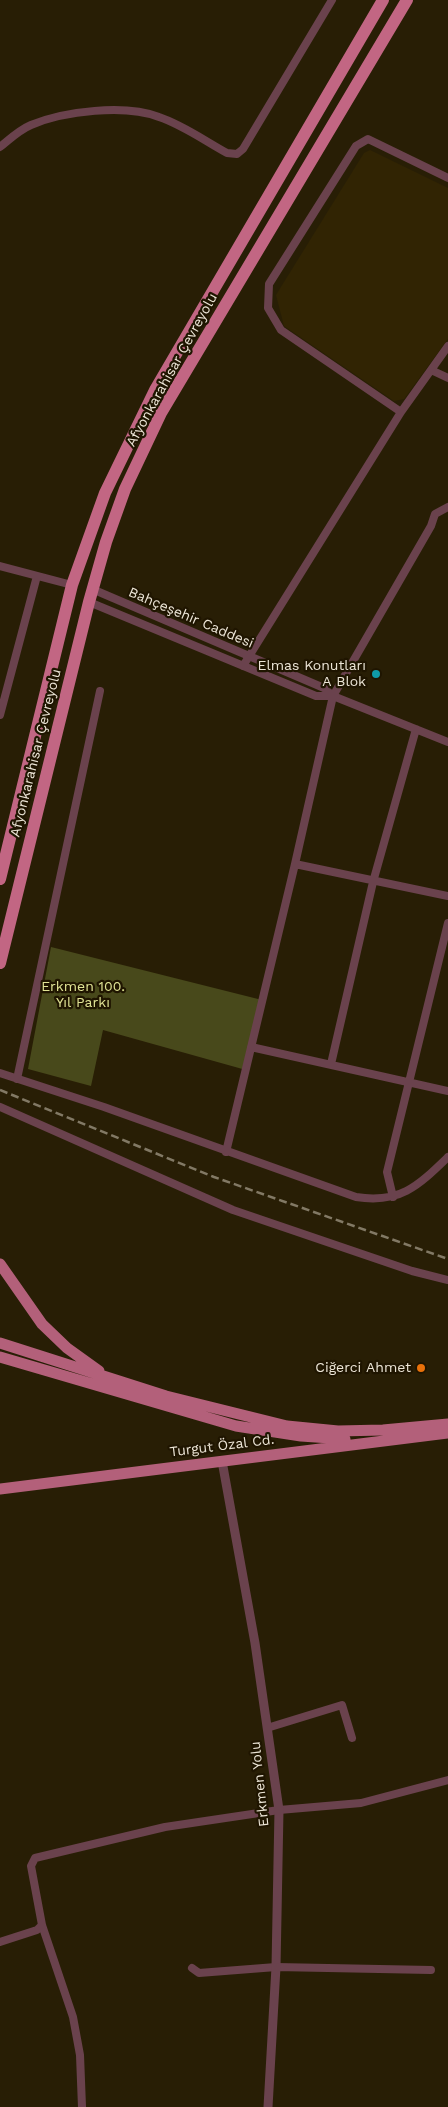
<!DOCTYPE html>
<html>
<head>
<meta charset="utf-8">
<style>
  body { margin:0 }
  canvas { display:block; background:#281e05 }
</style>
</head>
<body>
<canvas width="448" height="2107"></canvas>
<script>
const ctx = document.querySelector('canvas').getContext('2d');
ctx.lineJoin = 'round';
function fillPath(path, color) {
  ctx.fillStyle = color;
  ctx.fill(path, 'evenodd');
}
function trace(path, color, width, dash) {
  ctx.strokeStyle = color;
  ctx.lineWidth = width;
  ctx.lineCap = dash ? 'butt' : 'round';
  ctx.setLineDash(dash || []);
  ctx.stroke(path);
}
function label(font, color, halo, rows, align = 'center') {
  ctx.font = font + ' "Work Sans",sans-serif';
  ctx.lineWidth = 4.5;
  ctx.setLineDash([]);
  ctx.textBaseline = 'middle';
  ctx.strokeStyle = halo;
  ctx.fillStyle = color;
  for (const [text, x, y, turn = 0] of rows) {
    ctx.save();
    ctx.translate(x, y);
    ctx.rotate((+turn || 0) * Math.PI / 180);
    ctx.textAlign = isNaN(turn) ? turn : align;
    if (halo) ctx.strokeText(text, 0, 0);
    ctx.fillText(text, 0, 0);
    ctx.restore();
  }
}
fillPath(new Path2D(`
  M370,150L448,188V339L404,399L394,401L284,326L276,295L364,153Z`), '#312403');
fillPath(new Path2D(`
  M51,947L262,1000L246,1070L103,1030L91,1086L28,1069Z`), '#48491b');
trace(new Path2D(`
  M0,147C10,139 19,130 31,125C64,111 125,104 159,117C183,125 205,141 227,153L237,154L243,149L332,0
  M431,370L448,378
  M401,412L281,330L268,308L269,284L356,146L368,139L448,178
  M0,566L72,585
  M92,589L324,688L333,696L448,742
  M89,602L316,696H333
  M243,666L401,412L448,346
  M0,715L37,576
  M295,864L448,896
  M251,1047L448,1091
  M331,1064L373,882L416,729
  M0,1073L104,1107L356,1197C400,1204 418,1186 448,1157
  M17,1079L100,691
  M0,1107L233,1210L412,1271L448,1280
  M226,1152L295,864L333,696L431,526L435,514L448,507
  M393,1197L387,1172L448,923
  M267,1728L342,1705L352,1738
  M0,1942L37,1930L42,1925
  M192,1968L199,1973L276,1967L431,1970
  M82,2107L80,2055L73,2017L42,1925L31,1866L35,1858L165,1827L279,1810L361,1803L448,1780`), '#6a424d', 8);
trace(new Path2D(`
  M222,1461L255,1643L279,1810L276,1967L268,2107`), '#6a424d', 9);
trace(new Path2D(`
  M0,1264L42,1324L67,1348L99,1371
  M0,1343L166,1396L287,1426L338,1431L383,1430L448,1424
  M0,1357L236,1426L301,1436L345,1439
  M0,1489L448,1433`), '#b3607a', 11);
trace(new Path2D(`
  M0,879L72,585L105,493L155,390L383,0
  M0,963L89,602L106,542L125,489L161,413L407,0`), '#c26683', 12);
trace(new Path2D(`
  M0,1090L214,1177L448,1259`), '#827965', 2.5, [8, 4]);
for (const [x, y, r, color] of [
  [376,674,5,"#0f9aa8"],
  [421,1368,5,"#e8710a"]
]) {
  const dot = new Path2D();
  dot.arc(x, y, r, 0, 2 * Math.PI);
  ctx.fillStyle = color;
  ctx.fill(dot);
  trace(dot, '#1f1500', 2);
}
label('14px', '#ece5d6', '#1f1500', [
  ["Afyonkarahisar Çevreyolu",172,370,-61],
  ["Bahçeşehir Caddesi",191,618,23],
  ["Afyonkarahisar Çevreyolu",36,753,-76],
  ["Turgut Özal Cd.",222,1446,-7],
  ["Erkmen Yolu",260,1784,-96]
]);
label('14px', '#ece5d6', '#1f1500', [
  ["Elmas Konutları",366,666],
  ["A Blok",366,682],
  ["Ciğerci Ahmet",411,1368]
], 'right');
label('14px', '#e1e495', '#1f1500', [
  ["Erkmen 100.",83,987],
  ["Yıl Parkı",83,1003]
]);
</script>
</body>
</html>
